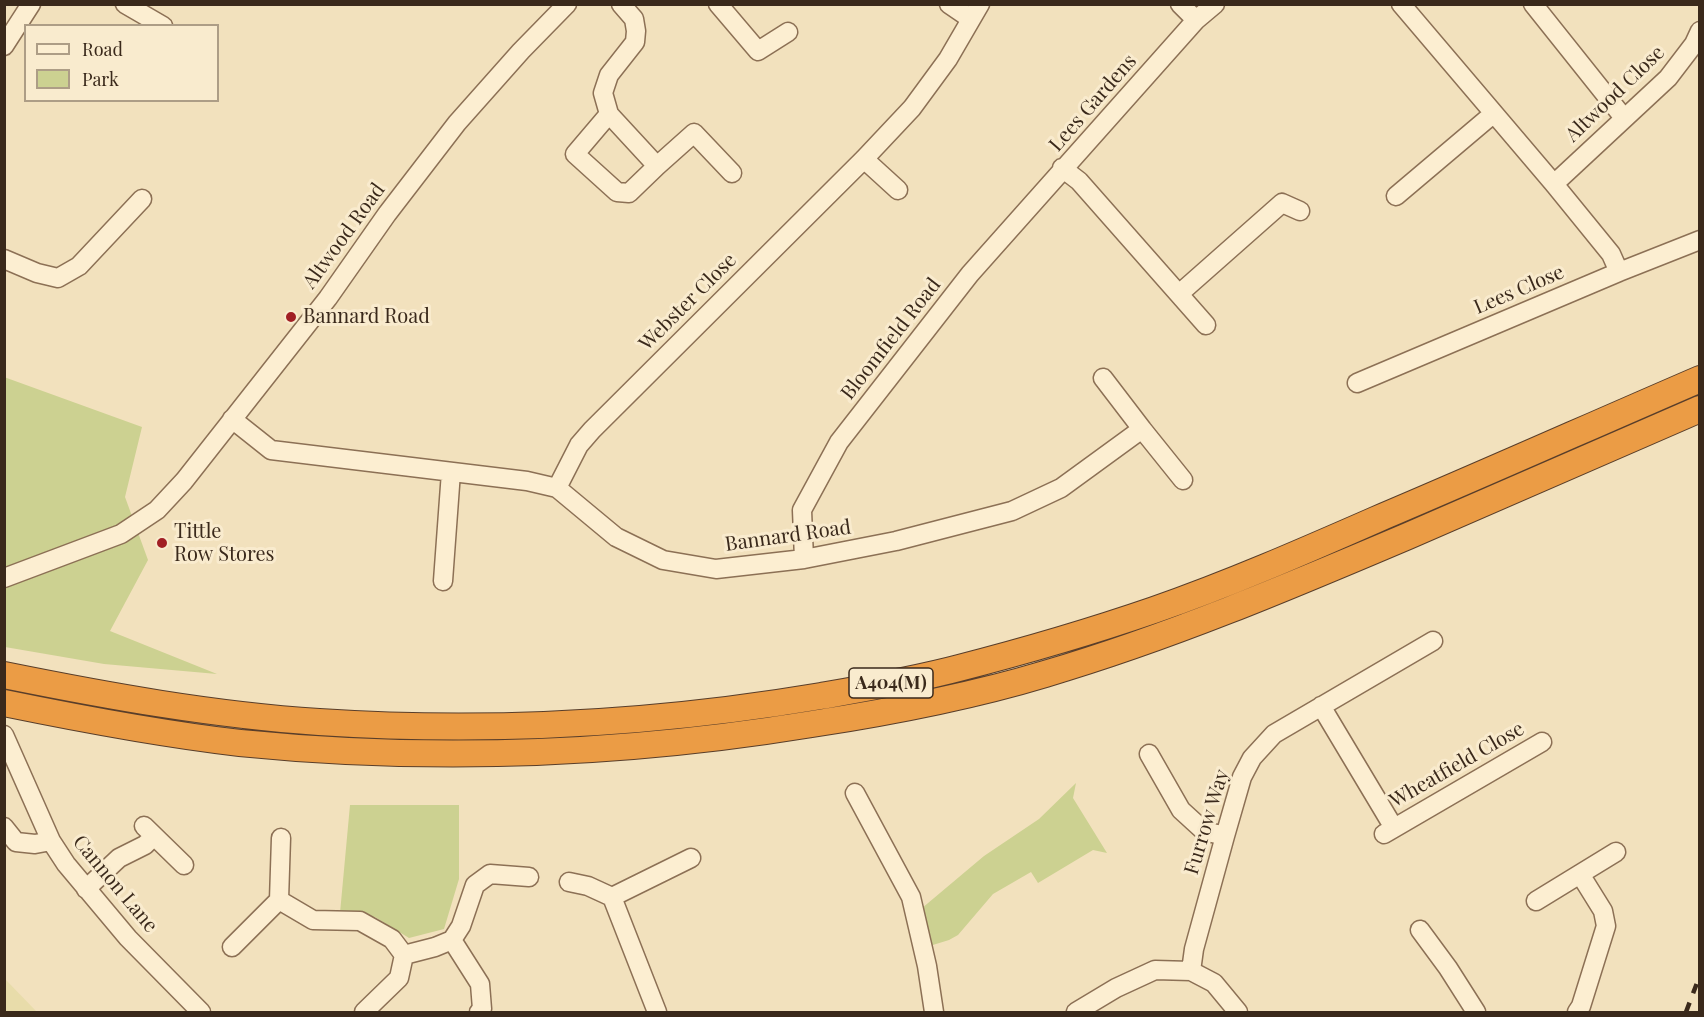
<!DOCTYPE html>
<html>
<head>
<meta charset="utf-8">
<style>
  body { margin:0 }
  #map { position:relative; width:1704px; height:1017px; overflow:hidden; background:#f2e1bd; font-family:"Playfair Display",serif }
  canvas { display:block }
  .frame { position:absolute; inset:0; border:6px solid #3a291b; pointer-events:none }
  .legend { position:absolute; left:24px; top:24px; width:195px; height:78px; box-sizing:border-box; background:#f9ebce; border:2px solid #ad9d86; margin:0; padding:8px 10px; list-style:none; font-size:18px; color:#3a291b }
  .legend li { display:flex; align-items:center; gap:12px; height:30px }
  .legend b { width:30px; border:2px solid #ad9d86 }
</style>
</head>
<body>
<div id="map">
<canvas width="1704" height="1017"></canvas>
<div class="frame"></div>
<ul class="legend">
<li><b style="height:8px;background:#fceed1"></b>Road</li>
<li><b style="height:16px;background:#ccd191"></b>Park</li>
</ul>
</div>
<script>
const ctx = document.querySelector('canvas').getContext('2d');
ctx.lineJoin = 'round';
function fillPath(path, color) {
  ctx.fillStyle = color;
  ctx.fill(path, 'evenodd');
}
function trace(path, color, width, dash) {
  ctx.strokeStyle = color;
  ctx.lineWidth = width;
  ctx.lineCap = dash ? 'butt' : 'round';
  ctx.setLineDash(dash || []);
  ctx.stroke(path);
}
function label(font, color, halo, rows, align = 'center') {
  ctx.font = font + ' "Playfair Display",serif';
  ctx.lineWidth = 6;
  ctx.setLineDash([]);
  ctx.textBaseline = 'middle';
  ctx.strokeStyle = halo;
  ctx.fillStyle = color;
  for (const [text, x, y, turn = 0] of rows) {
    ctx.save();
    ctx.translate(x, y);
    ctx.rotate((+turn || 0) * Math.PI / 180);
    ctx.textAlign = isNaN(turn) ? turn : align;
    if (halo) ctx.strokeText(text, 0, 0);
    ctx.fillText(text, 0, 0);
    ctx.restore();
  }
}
fillPath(new Path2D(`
  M5,979L37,1012H5Z`), '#e8dcaa');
fillPath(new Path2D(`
  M4,377L142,427L125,497L148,560L110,631L217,674L104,664L5,647Z
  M1076,783L1073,798L1107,853L1093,850L1038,883L1031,872L993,894L958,935L949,940L923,948L915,914L984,856L1039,819Z
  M350,805H459V879L444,929L409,938L375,917L340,913Z`), '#ccd191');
const minor = new Path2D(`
  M125,4L163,26
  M718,4L758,51L788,32
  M949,4L971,19
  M1180,4L1196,20
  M1401,4L1554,184L1611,254L1619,272
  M1533,4L1624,118
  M4,46L31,4
  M609,114L575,154L617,192L629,193L657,166L609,114L603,93L609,75L635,42L636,31L634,19L621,4
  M864,159L898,190
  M657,166L694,133L732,173
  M1062,168L1079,181L1206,325
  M1554,184L1668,78L1694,44L1700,31
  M1396,196L1493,114
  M4,259L37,273L58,278L79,266L142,199
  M1179,294L1282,203L1300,211
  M1357,383L1619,272L1700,240
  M232,419L271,450L527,481L557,488L616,537L663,560L716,569L804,559L896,541L1012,511L1061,488L1142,429L1103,378
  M1142,429L1183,480
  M557,488L579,445L592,430L864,159L912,108L948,59L980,4
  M804,559L802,510L839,442L970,274L1196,20L1215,4
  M4,578L121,534L157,510L184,481L328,298L387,214L457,123L521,51L567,4
  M443,581L451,472
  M1321,706L1394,828
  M4,735L51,841L66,864L128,938L201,1012
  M1149,754L1181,810L1204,831L1225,836
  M855,793L911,897L927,966L934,1012
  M144,826L184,865
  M4,827L16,842L35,844L51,841
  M1384,834L1542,742
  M569,882L588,886L612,897L691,858
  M86,889L119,858L145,845L154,836
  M612,897L657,1012
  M279,900L313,920L360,921L392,939L404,955L399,978L364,1012
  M1536,901L1616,852
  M1420,930L1448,968L1476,1012
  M452,940L480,984L482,1009L479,1012
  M232,947L279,900L281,838
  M404,955L435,947L452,940L461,926L475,885L490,874L529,877
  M1191,971L1194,949L1225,836L1242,777L1252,758L1274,734L1433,641
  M1076,1012L1116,988L1155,970L1191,971L1214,983L1238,1012
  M1577,1012L1581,1006L1606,926L1603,911L1580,874`);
const highway = new Path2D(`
  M4,675C108,696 213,715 319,722C487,733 655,724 821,696C867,688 914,680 959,668C1025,651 1090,632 1154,610C1229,584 1302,552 1375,520C1484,474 1591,426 1700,379
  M4,703C82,719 161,734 240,743C430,762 623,755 812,724C890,712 969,697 1045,674C1170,637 1288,587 1408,536C1505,494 1602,452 1700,409`);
trace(minor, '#8c7055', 21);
trace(highway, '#593e2a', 28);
trace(minor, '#fceed1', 18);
trace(highway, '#eb9c45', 26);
trace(new Path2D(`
  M1686,1012L1700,975`), '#3a291b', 4.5, [10, 10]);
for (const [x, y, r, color] of [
  [291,317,6,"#a11f24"],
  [162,543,6,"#a11f24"]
]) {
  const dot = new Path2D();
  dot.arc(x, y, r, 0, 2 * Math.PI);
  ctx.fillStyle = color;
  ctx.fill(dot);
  trace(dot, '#f9ebce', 2);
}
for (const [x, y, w] of [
  [891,683,84]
]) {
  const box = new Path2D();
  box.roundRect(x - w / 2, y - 15, w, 30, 4.5);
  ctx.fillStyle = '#f9ebce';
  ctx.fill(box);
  trace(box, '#3a291b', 1.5);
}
label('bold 18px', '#3a291b', null, [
  ["A404(M)",891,683]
]);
label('20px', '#3a291b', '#f9ebce', [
  ["Altwood Close",1615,94,-44],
  ["Lees Gardens",1093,103,-49],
  ["Altwood Road",344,236,-54],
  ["Lees Close",1519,290,-23],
  ["Webster Close",688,302,-45],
  ["Bloomfield Road",891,339,-52],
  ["Bannard Road",788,536,-8],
  ["Wheatfield Close",1457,765,-30],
  ["Furrow Way",1207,822,-73],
  ["Cannon Lane",115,884,50]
]);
label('20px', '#3a291b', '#f9ebce', [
  ["Bannard Road",303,317],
  ["Tittle",174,532],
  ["Row Stores",174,555]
], 'left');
</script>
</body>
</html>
